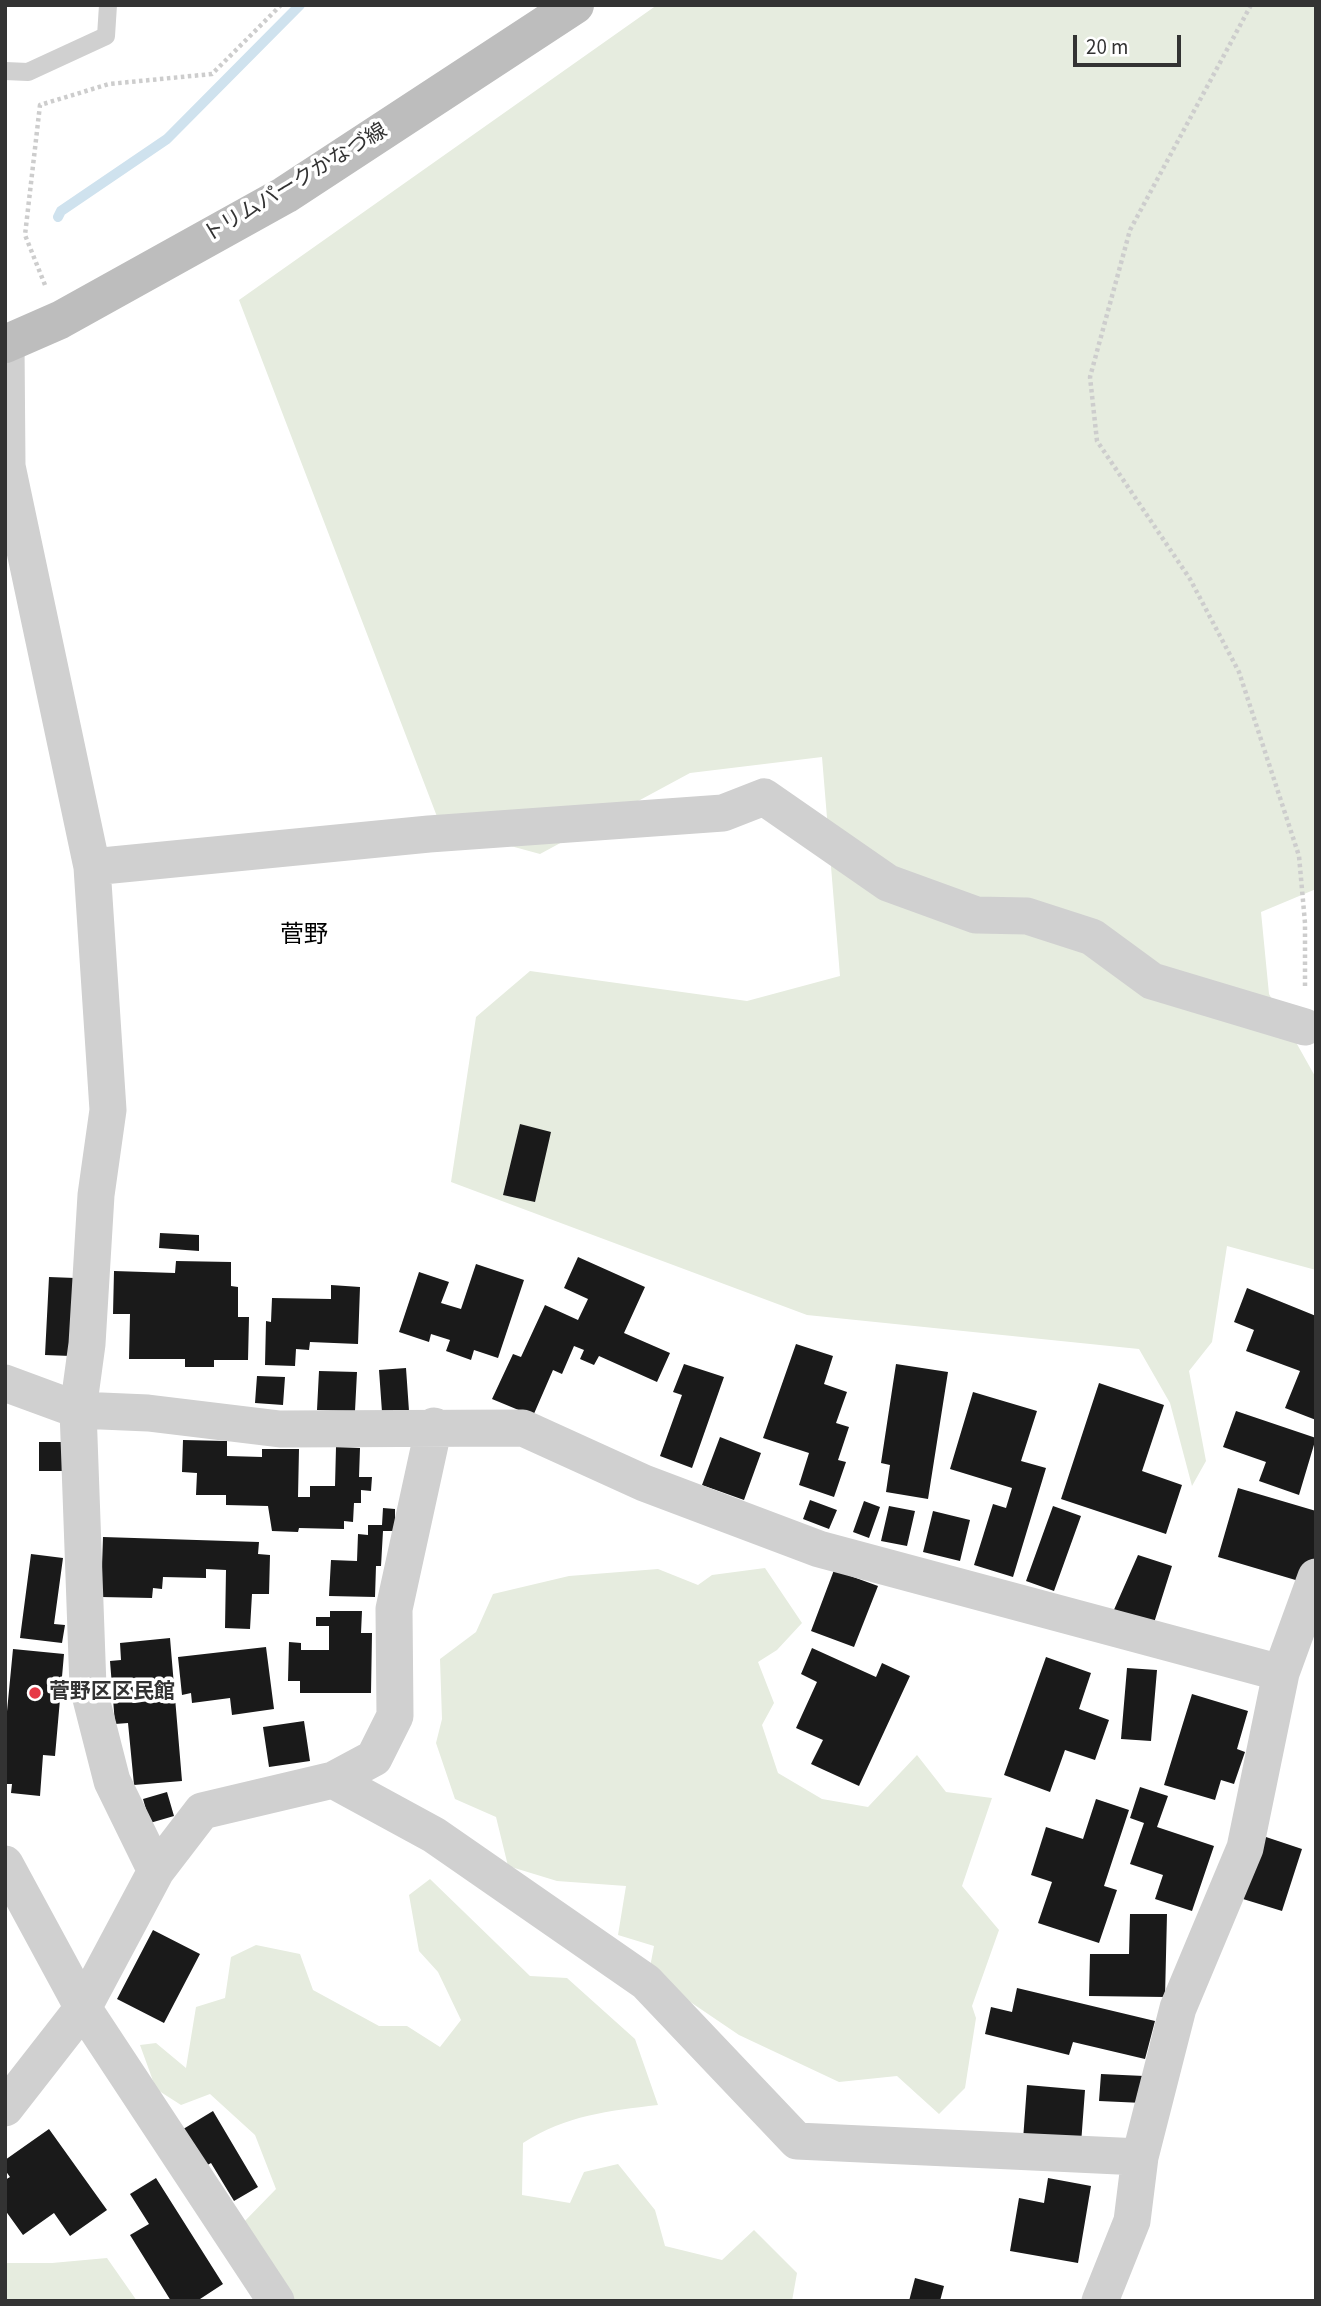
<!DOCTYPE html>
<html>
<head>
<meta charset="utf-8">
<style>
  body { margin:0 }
  #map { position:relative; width:1321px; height:2306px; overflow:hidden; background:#fff; font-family:"Source Sans 3",sans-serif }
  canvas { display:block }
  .frame { position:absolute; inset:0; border:7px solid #333; pointer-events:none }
  .scale { position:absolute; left:1073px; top:35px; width:108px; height:32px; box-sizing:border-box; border:4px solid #333; border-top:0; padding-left:9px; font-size:21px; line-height:24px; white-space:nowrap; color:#333; -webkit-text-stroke:5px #fff; paint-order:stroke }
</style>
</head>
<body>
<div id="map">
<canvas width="1321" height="2306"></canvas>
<div class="frame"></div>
<div class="scale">20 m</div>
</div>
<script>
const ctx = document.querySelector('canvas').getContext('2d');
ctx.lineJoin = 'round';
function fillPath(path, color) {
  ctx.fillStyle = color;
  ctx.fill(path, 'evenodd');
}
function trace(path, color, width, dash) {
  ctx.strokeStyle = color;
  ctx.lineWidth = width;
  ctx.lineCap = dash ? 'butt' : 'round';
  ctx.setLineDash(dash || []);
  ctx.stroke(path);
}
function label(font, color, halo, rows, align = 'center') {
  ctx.font = font + ' "Source Sans 3","Noto Sans JP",sans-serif';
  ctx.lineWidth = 7;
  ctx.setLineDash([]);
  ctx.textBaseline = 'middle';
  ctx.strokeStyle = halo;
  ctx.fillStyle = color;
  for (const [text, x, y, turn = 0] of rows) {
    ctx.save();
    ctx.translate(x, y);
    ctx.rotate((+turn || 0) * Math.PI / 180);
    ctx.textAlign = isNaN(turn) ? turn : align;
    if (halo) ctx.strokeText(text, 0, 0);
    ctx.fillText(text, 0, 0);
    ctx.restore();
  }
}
fillPath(new Path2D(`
  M657,5H1316V889L1261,912L1269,994L1316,1078V1270L1227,1246L1212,1342L1189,1371L1206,1461L1192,1486L1170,1403L1139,1349L807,1315L451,1182L476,1017L530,971L747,1001L840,976L822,757L690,773L540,854L441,827L239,300Z
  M765,1568L802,1623L777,1650L758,1662L774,1703L762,1725L778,1773L822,1799L868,1807L917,1755L946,1792L992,1798L962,1886L999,1930L972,2006L976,2018L965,2088L939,2114L897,2076L839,2082L739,2035L680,1995L650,1967L654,1946L618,1935L626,1886L557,1881L508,1866L496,1817L455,1799L436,1743L442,1719L440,1659L476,1632L493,1594L569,1576L658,1569L698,1585L712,1575Z
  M430,1879L530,1976L567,1978L635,2039L658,2105C608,2111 567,2115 523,2143L522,2195L570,2203L584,2172L618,2164L655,2210L665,2246L722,2260L754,2230L797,2273L792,2301H290L240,2226L276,2189L255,2135L210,2094L181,2105L156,2089L140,2045L156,2043L186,2068L196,2007L225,1998L231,1957L256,1945L300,1954L313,1990L379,2026H407L440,2047L461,2020L438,1972L419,1951L409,1895Z
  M107,2258L137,2301H5V2263H52Z`), '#e6ecdf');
trace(new Path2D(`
  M58,217L61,211L167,139L300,5`), '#cfe2ee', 10);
fillPath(new Path2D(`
  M520,1124L551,1132L535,1202L503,1195Z
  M160,1233L199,1235V1251L159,1248Z
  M578,1257L645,1287L624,1333L670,1353L657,1382L599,1356L594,1365L580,1359L584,1350L574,1346L562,1374L553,1370L533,1416L492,1399L513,1354L521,1357L545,1305L578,1320L588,1299L564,1288Z
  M176,1261L231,1262V1286L238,1287V1317H249L248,1360H214V1367H185V1359H129L130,1314H113L114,1271L175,1273Z
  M476,1264L524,1280L498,1358L474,1350L471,1360L446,1351L450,1340L431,1334L429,1342L399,1332L419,1272L449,1282L441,1303L461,1309Z
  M49,1277L75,1278L71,1356L45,1355Z
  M331,1285L360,1287L358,1344L310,1342L309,1350L296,1349L295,1366L265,1365L266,1321L271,1322L272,1298L331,1299Z
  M1247,1288L1316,1316V1420L1285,1408L1300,1371L1246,1351L1254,1330L1234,1322Z
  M796,1344L833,1356L824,1384L847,1392L836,1423L849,1427L838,1460L846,1462L834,1497L799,1485L809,1453L763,1438Z
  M684,1364L724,1377L692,1468L660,1456L682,1395L673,1392Z
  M896,1364L948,1372L928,1499L886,1492L890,1465L881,1463Z
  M406,1368L409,1411L382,1412L379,1370Z
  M319,1371L357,1372L355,1411L317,1410Z
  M257,1376L285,1377L283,1405L255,1403Z
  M1099,1383L1164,1405L1142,1471L1182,1485L1166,1534L1061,1499Z
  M973,1392L1037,1411L1021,1461L1046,1468L1013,1577L974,1565L993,1504L1006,1508L1012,1488L950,1469Z
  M1236,1411L1316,1438L1299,1495L1259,1481L1266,1462L1223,1447Z
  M720,1437L761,1453L744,1500L702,1485Z
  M183,1440L227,1441V1456L262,1457V1449H299L298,1497H310V1486H335L336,1447L360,1448L359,1477H372L371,1491L361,1490V1503H354L353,1522L344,1521V1529L299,1528L298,1532L272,1531L268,1506L226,1505V1495H196L197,1473L182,1472Z
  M39,1442H63V1471H39Z
  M1238,1488L1316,1511V1562L1309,1584L1218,1557Z
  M810,1500L837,1510L829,1529L803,1519Z
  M864,1501L880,1507L869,1538L853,1532Z
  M889,1506L915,1511L907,1546L881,1541Z
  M1053,1506L1081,1516L1054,1591L1026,1581Z
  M383,1508L395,1509V1531H383L381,1566H376L375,1597L329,1596L331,1560L357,1561L358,1534L368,1535V1525H382Z
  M933,1511L970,1520L960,1561L923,1552Z
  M103,1537L259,1542L258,1554L270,1555L269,1594H252L250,1629L225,1628L226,1570L206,1569V1578L163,1577L162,1589L153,1588L152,1598L101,1597Z
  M31,1554L63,1558L54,1624L65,1625L62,1643L20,1638Z
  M1138,1555L1172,1566L1153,1626L1113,1612Z
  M834,1570L878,1586L854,1647L811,1631Z
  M330,1611H362L361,1633H372L371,1693H300V1681H288L289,1642L301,1643V1650H329V1626H316V1617H330Z
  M170,1638L182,1781L134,1785L128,1723L115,1724L110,1661L121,1660L120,1643Z
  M266,1647L274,1709L232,1715L230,1698L192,1703L191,1693L182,1695L178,1657Z
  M812,1648L876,1677L882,1663L910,1676L859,1786L811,1764L823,1740L796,1728L817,1682L801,1674Z
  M13,1649L64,1654L55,1756L43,1755L40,1796L11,1793L12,1784H5V1732Z
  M1046,1657L1091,1673L1079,1709L1109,1720L1095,1760L1065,1750L1050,1792L1004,1775Z
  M1127,1668L1157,1670L1151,1741L1121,1739Z
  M1192,1694L1248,1711L1237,1749L1245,1752L1234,1784L1221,1780L1215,1800L1164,1785Z
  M304,1721L310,1761L269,1767L263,1727Z
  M1140,1787L1168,1796L1157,1827L1214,1846L1192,1911L1155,1899L1163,1875L1130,1864L1144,1823L1130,1818Z
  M167,1792L174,1816L150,1823L143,1799Z
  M1096,1799L1129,1810L1104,1886L1117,1890L1099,1943L1038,1923L1052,1882L1031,1875L1046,1827L1083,1839Z
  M1263,1836L1302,1849L1282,1911L1243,1899Z
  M1130,1914H1167L1165,1997L1089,1996L1090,1954H1129Z
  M153,1930L200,1954L164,2023L117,1999Z
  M1017,1988L1155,2021L1145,2059L1073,2042L1069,2055L985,2034L991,2007L1012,2012Z
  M1101,2074L1144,2076L1143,2103L1099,2101Z
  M1027,2085L1085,2090L1081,2144L1023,2140Z
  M213,2111L258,2187L234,2201L211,2163L202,2168L180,2131Z
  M49,2129L107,2210L70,2236L54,2213L23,2235L5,2210V2180L10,2177L5,2170V2160Z
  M156,2178L223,2284L197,2301H171L130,2235L149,2224L130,2194Z
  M1048,2178L1091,2186L1078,2263L1010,2251L1019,2198L1044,2203Z
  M915,2278L944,2286L940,2301H909Z`), '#1a1a1a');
trace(new Path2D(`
  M1251,5L1130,230L1090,377L1097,441L1190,579L1239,672L1299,856L1305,923V989
  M45,285L25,235L40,105L109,84L212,74L281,5`), '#cdcdcd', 4.5, [3.5, 3.5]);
trace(new Path2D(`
  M5,71L28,72L106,36L108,5`), '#d0d0d0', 18);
trace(new Path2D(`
  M6,344L7,466L92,867L108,1110L96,1195L87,1344L78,1410L88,1687L112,1781L156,1871
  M92,867L429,834L723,813L764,797L888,883L976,915L1027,916L1092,937L1152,981L1305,1027
  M5,1383L78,1410L148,1413L280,1429L523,1428L644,1483L819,1549L1281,1673
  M333,1780L434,1835L646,1982L797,2141L1140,2157
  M5,1864L83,2008L276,2301
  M5,2108L83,2008L156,1871L202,1811L333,1780L374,1758L395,1716L394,1609L434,1426
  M1100,2301L1132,2221L1140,2157L1178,2008L1245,1848L1281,1673L1316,1577`), '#d0d0d0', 37);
trace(new Path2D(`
  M5,344L60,320L285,195L575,5`), '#bdbdbd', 38);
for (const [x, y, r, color] of [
  [35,1693,7,"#e63946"]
]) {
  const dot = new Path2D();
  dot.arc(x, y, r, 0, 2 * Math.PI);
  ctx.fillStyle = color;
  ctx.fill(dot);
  trace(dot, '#fff', 2.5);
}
label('21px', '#333', '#fff', [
  ["トリムパークかなづ線",296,184,-31]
]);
label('bold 21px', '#333', '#fff', [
  ["菅野区区民館",49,1693]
], 'left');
label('24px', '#000', '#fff', [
  ["菅野",304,937]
]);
</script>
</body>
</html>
